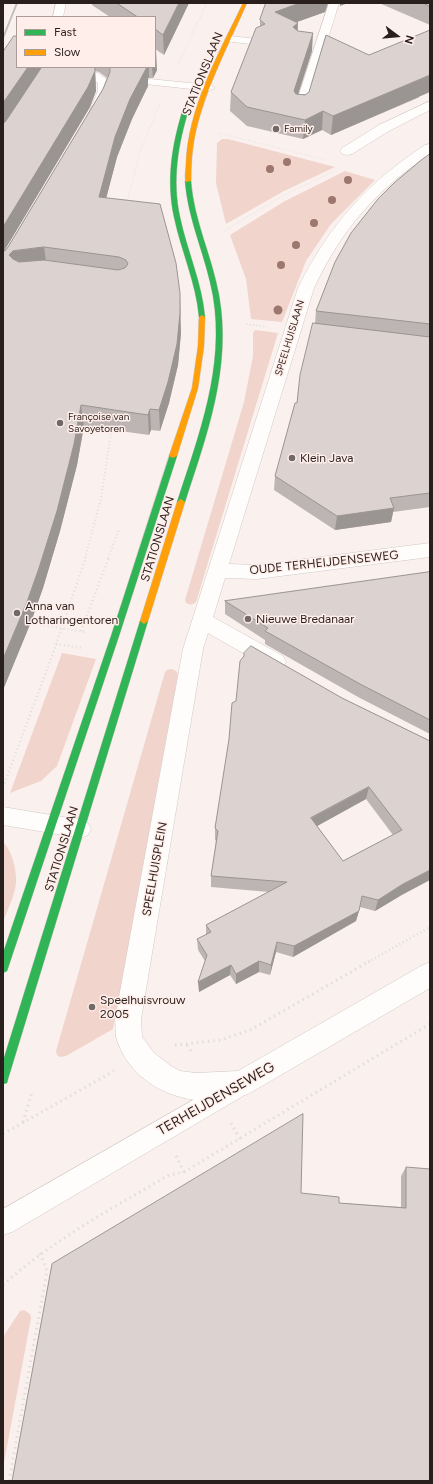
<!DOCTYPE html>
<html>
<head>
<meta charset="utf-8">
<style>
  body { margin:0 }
  #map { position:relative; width:433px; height:1484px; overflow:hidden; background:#faf1ee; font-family:Figtree,sans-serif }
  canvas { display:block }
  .frame { position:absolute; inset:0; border:4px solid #291f1c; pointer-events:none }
  .legend { position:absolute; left:16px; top:16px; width:140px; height:52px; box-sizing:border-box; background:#ffeee9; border:1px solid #a99b97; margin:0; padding:5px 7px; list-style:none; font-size:12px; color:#291f1c }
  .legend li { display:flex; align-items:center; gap:8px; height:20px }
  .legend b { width:20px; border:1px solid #a99b97 }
  .north { position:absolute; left:377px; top:16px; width:40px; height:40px; -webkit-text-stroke:3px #ffeee9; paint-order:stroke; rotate:106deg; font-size:11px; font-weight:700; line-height:16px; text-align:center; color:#291f1c }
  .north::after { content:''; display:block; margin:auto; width:14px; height:18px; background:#291f1c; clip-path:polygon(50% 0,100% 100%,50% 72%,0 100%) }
</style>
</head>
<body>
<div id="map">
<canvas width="433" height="1484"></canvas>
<div class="frame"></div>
<ul class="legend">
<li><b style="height:5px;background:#30b455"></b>Fast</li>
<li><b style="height:5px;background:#ff9f0a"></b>Slow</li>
</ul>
<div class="north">N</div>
</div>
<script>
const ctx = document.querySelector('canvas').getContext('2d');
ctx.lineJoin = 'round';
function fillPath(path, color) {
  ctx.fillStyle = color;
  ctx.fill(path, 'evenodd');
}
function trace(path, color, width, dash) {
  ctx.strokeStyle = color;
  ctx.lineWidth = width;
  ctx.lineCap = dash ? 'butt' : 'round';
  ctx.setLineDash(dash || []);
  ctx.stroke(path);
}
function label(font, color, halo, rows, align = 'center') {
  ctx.font = font + ' Figtree,sans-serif';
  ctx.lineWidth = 3;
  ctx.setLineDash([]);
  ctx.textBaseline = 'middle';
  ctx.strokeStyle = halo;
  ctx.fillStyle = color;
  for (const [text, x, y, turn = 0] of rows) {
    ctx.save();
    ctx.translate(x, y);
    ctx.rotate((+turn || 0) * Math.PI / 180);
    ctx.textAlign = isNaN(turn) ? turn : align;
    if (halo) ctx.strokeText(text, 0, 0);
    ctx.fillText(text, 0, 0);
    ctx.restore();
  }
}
fillPath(new Path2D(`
  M222,139H228L335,167L284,191L226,224L216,183L217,143Z
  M345,171L375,180L331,224L306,261L282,322L251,319L246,279L230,235L285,201Z
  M255,330L278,333L196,602C193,605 190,605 186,603L185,600L244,402L253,356V333Z
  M62,653L96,659L57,766L41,781L10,793Z
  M172,669L176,671L178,674L113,1029L66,1056L60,1057L57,1055L56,1051L165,672L167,670Z
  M3,842C12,850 17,871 16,883C15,895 7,911 3,922Z
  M24,1310L30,1314L31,1318L3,1468V1337L20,1311Z`), '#f1d4cb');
const lane = new Path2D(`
  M56,3H66L63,17H53Z
  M329,3H339L306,110L304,112H296L294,110Z
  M230,36L258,39L263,42L258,45L226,41L225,39Z
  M71,70L98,73L110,82V91L100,112H92L90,110L98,91V83L91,78L67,75L66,73L67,71Z
  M150,79L209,85L215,88L209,91L146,84L144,82Z
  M3,807L81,820L88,823L91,829L88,835L81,838L3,825Z
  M235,1076L243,1080L247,1088L243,1096L12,1232L3,1235V1209Z`);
const street = new Path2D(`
  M430,101V110L389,131L352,154L347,155L342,154L340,151L342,148L379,125Z
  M430,144V154C375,191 342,229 314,288L229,564L257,565L430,543V557L257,579L225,578L213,617L283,656L286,662L283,668L276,670L269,668L208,633L203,649L141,1019L142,1037L154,1053L171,1066L180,1071L196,1073L238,1071L421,966L430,962V988L250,1093C201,1114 132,1093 116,1037C115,1032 116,1025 115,1019L183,649L298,288C330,224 366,184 425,145Z`);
const fast = new Path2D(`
  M186,107L189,109C178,144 172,180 180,217C187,251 202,282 205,317L202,319L199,317C196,282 181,251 174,217C166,180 172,144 183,109Z
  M188,179L191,181C194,221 212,256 219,295C232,367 207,435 185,502L181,505L177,502C199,435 225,367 213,296C206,256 188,221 185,181Z
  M170,454H176L177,456L119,636L8,968L7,971L3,973V953L111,636Z
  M144,618L148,621L8,1079L7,1083L3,1084V1061L140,621Z`);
const slow = new Path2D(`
  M243,3H247C228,46 205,89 195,135C192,150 191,165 191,181L186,182C184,177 186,170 186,164C188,107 219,53 243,3Z
  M202,315L205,317L204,346L198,388L177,456L173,458L169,456L192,388L198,346L199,317Z
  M181,499L185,502L148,621L144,624L140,621L177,502Z`);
trace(lane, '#d0c7c4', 1);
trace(street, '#d0c7c4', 1);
trace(fast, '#d0c7c4', 1);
trace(slow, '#d0c7c4', 1);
trace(new Path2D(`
  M96,11L103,17
  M178,64L207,3
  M219,133L326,160
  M127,202L140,152L160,103
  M224,231L282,196L336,170`), '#e0dddc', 1.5, [0.5, 2]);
trace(new Path2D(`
  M246,324L267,327
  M85,558L101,499L112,426
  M108,558L119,529`), '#e0dddc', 2, [1, 2.5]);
trace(new Path2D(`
  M28,623L86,632
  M81,631L109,557
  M56,644L82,648
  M3,787L52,656L86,557
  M368,962L430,927`), '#e0dddc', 2.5, [1, 3]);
trace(new Path2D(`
  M175,1045L221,1040L252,1029L370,961
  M187,1045L193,1054
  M23,1122L32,1092
  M231,1123L240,1139
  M3,1134L114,1071
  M176,1156L184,1172
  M3,1285C53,1240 111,1209 169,1175L184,1172L430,1024
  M9,1481L47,1271L40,1253`), '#e0dddc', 3, [1.5, 4]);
fillPath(lane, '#fefdfc');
fillPath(street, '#fefdfc');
fillPath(fast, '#30b455');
fillPath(slow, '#ff9f0a');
trace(new Path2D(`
  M3,38L17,3`), '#c2bfbe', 2);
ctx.fillStyle = '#9c776d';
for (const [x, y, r] of [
  [287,162,4],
  [270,169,4],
  [348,180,4],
  [332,200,4],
  [314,223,4],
  [296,245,4],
  [281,265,4],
  [278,310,4.5]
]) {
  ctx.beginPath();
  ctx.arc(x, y, r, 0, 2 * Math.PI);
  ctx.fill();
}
fillPath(new Path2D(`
  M92,3H189L164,55L155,49V17H110L92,5Z
  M266,3H328L325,12L297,22L298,31L312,51L298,94L420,97L331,135L322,130L303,139L247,126L230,111L231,92L260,27V20Z
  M379,3H430V25Z
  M3,52L17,67H155L157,70L153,78H148V86L132,119L117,157L106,198L181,333L178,365L169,403L160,431L151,430L149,435L84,426L77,465L60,531L43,588L31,622L3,690ZM95,71L99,72L107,78L103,89L8,247L4,251L90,107L96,91Z
  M430,154V507L393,512L391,522L335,530L274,490L275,476L297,403L315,324L316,311Z
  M430,572V734L358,697L265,644V640L225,614V601Z
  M244,653L342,698L430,741L400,896L375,911L360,907L356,921L293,957L276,952L270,975L259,972L236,984L230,975L199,992L205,961L198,950L197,939L206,935V925L269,892L211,887V876L216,841L215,840V828L244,657ZM366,799L393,835L343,861L317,826Z
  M406,1167L430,1481L339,1203L401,1207V1176Z`), '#bdb5b3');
fillPath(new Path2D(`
  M179,3H189L164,55L163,35Z
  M300,3H328L325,12L274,30L275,12Z
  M340,3H348L340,6Z
  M298,23L297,41L293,27Z
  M313,33L312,51L293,110L294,91Z
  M156,50L157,70L153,78L152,67H155V52Z
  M28,67H44L3,127V103Z
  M95,67L96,91L90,107L3,253V227Z
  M142,67H149V78H148V86L132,119L117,157L101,218L99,197L115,137Z
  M430,75V92L331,135L333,116Z
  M323,111L322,130L303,139L305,120Z
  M44,247L47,268L17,272L9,255L13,251Z
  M180,293L181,333L178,365L169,403L160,431L159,410Z
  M81,405L84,426L77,465L60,531L43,588L31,622L3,690V659Z
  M150,409L151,430L149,435L148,415Z
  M394,508L391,522L335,530L337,516Z
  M369,787L366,799L310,830L311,818Z
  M430,870V880L400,896L375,911L378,900L403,884Z
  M359,911L356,921L293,957L294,946Z
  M277,942L276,952L270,975L271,965Z
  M259,961V972L236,984V974Z
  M231,965L230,975L199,992L198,982Z`), '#9a9492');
const building = new Path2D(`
  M117,3H179L163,35L155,29V17H138Z
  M266,3H300L275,12L298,23L293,27L298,31L313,33L294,91L296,94L305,95L309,92L326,35L369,55L430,30V75L333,116L323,111L305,120L247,107L231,92L256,28L265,24L260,20Z
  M423,3H430V6Z
  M14,36H17V67H28L3,103V52Z
  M42,67H95V71L88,87L3,227V123L5,122Z
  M110,67H147L130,99L115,137L99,197L160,204L176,263L180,293V313L177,344L168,382L159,410L150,409L148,415L81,405L74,444L57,511L39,568L27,602L3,659V251H5L8,247L103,89L110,72ZM44,247L119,257L126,260L128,264L125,268L118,270L44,260L19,262L13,259L9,255L13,251Z
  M430,154V324L316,311L335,262L351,233L378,199L394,183L420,161Z
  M313,323L430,337V493L390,498L394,508L337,516L275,476L295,403H297L300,375Z
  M430,572V720L360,684L265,631L268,628L225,601Z
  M251,646L342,698L430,741V870L403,884L378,900L362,896L359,911L294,946L277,942L271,965L259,961L236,974L231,965L198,982L207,955L197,939L211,932L206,925L287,882L211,876L218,831L215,828L229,739L232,703L236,701L240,661L244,656V653ZM369,787L402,830L343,861L311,818Z
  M303,1114L301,1193L339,1197V1203L406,1208V1167L430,1169V1481H12L52,1264Z`);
fillPath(building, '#dcd3d0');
trace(building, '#9a9492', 1);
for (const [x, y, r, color] of [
  [276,129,4,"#726866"],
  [60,423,4,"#726866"],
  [292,458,4,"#726866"],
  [17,613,4,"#726866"],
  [248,619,4,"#726866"],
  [92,1007,4,"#726866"]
]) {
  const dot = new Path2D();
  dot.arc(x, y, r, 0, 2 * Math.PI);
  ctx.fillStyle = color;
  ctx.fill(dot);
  trace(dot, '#ffeee9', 1.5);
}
label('10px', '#291f1c', '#ffeee9', [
  ["Family",284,129],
  ["Françoise van",68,417],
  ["Savoyetoren",68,429]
], 'left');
label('10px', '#291f1c', '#ffeee9', [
  ["SPEELHUISLAAN",290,338,-73]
]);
label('12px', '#291f1c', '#ffeee9', [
  ["STATIONSLAAN",203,74,-68],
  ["STATIONSLAAN",158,539,-73],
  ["OUDE TERHEIJDENSEWEG",324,563,-6],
  ["STATIONSLAAN",62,849,-73],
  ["SPEELHUISPLEIN",155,869,-80]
]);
label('12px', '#291f1c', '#ffeee9', [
  ["Klein Java",300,458],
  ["Anna van",25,606],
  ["Lotharingentoren",25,620],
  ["Nieuwe Bredanaar",256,619],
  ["Speelhuisvrouw",100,1000],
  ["2005",100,1014]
], 'left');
label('14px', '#291f1c', '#ffeee9', [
  ["TERHEIJDENSEWEG",216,1099,-30]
]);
</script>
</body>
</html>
